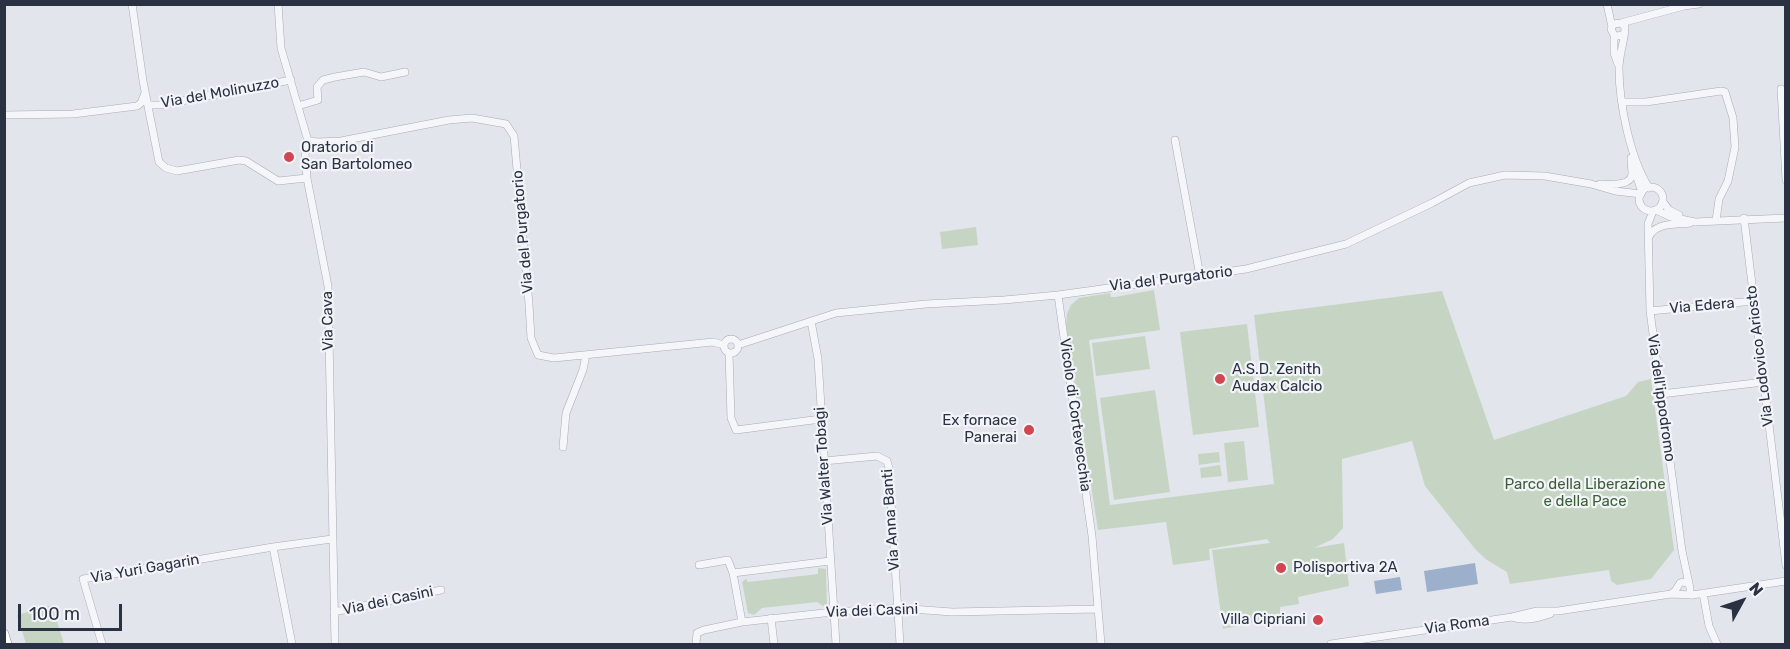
<!DOCTYPE html>
<html>
<head>
<meta charset="utf-8">
<style>
  body { margin:0 }
  #map { position:relative; width:1790px; height:649px; overflow:hidden; background:#e2e5eb; font-family:Rubik,sans-serif }
  canvas { display:block }
  .frame { position:absolute; inset:0; border:6px solid #2a3143; pointer-events:none }
  .north { position:absolute; left:1712px; top:571px; width:60px; height:60px; -webkit-text-stroke:4px #f2f4f8; paint-order:stroke; rotate:50deg; font-size:16px; font-weight:700; line-height:24px; text-align:center; color:#2a3143 }
  .north::after { content:''; display:block; margin:auto; width:21px; height:27px; background:#2a3143; clip-path:polygon(50% 0,100% 100%,50% 72%,0 100%) }
  .scale { position:absolute; left:18px; top:604px; width:104px; height:27px; box-sizing:border-box; border:3px solid #2a3143; border-top:0; padding-left:8px; font-size:18px; line-height:21px; white-space:nowrap; color:#2a3143; -webkit-text-stroke:4px #f2f4f8; paint-order:stroke }
</style>
</head>
<body>
<div id="map">
<canvas width="1790" height="649"></canvas>
<div class="frame"></div>
<div class="north">N</div>
<div class="scale">100 m</div>
</div>
<script>
const ctx = document.querySelector('canvas').getContext('2d');
ctx.lineJoin = 'round';
function fillPath(path, color) {
  ctx.fillStyle = color;
  ctx.fill(path, 'evenodd');
}
function trace(path, color, width, dash) {
  ctx.strokeStyle = color;
  ctx.lineWidth = width;
  ctx.lineCap = dash ? 'butt' : 'round';
  ctx.setLineDash(dash || []);
  ctx.stroke(path);
}
function label(font, color, halo, rows, align = 'center') {
  ctx.font = font + ' Rubik,sans-serif';
  ctx.lineWidth = 4.5;
  ctx.setLineDash([]);
  ctx.textBaseline = 'middle';
  ctx.strokeStyle = halo;
  ctx.fillStyle = color;
  for (const [text, x, y, turn = 0] of rows) {
    ctx.save();
    ctx.translate(x, y);
    ctx.rotate((+turn || 0) * Math.PI / 180);
    ctx.textAlign = isNaN(turn) ? turn : align;
    if (halo) ctx.strokeText(text, 0, 0);
    ctx.fillText(text, 0, 0);
    ctx.restore();
  }
}
fillPath(new Path2D(`
  M976,227L978,245L942,249L940,232Z
  M1154,290L1160,330L1089,340L1110,505L1274,484L1254,315L1442,291L1494,440L1626,396L1638,382L1651,379L1674,550L1651,579L1617,585L1611,581L1609,570L1510,584L1507,572L1487,560L1476,550L1425,486L1412,441L1342,459L1343,528L1333,539L1314,548L1344,543L1349,586L1298,597L1299,604L1280,607V617L1223,629L1212,550L1270,543L1267,539L1209,549L1210,560L1173,565L1166,522L1098,530L1066,325L1067,314L1071,305L1079,298L1110,293L1111,297H1115Z
  M1247,324L1259,427L1193,435L1180,332Z
  M1145,336L1150,369L1096,376L1092,343Z
  M1155,390L1170,492L1114,500L1100,398Z
  M1244,441L1248,480L1228,482L1224,443Z
  M1219,452L1220,462L1199,465L1198,454Z
  M1220,465L1222,476L1201,478L1200,468Z
  M818,568L826,569L827,605L823,606L817,602L762,608L754,615L748,613L742,582L746,579L748,582L818,574Z
  M52,605L64,644H26L17,615Z`), '#c6d5c3');
fillPath(new Path2D(`
  M1475,563L1478,584L1427,592L1424,571Z
  M1400,577L1402,590L1376,594L1374,581Z`), '#9db0cb');
const minor = new Path2D(`
  M132,4L143,81L159,162L166,168L177,171L239,160L246,161L278,181L307,178
  M278,4L281,48L308,141L305,154L307,178L328,286L335,644
  M1607,4L1612,27
  M1621,23L1684,6L1699,4
  M1614,35V53L1618,64
  M1623,35L1617,36L1614,35L1611,29L1614,24L1621,23L1625,27C1625,40 1619,54 1619,68C1619,103 1630,158 1649,188
  M1781,89L1786,180
  M1622,102H1646L1721,91L1725,92L1733,118L1735,147L1728,181L1719,199L1716,221
  M149,105H160L291,80
  M298,106L318,100L317,87L323,80L335,77L364,72L381,77L405,72
  M4,115L73,114L137,106L141,103L145,93
  M1175,140L1200,276
  M308,141L318,142L341,141L449,120L472,118L506,124L514,136L515,147L529,304L531,338L538,355L554,358L713,342L724,345
  M1634,169L1642,192
  M1600,184C1609,184 1631,187 1632,174C1632,168 1631,163 1631,158
  M1639 199a12 12 0 1 1 24 0a12 12 0 1 1-24 0Z
  M1663,202L1669,210L1679,215
  M1656,210L1671,217L1695,222L1786,218
  M1653,211L1648,224L1650,311L1682,551L1690,588V593L1692,595
  M1744,218L1786,565
  M1649,237C1655,222 1676,225 1690,223
  M1058,295L1092,536L1101,644
  M1650,311L1754,301
  M811,321L818,359L836,644
  M724 346a7 7 0 1 1 14 0a7 7 0 1 1-14 0Z
  M738,345L836,313L926,304L1004,300L1058,295L1246,269L1346,244L1432,203L1469,183L1505,175L1545,176L1591,184L1615,191L1641,194
  M729,353L731,418L736,430L821,419
  M1661,394L1764,382
  M563,447L566,413L583,370L586,355
  M824,461L877,456L887,461L889,468L900,644
  M273,547L292,644
  M699,565L728,560L733,573L742,622L833,612L898,608L952,612L1097,609
  M733,573L830,561
  M1703,593L1709,626L1717,644
  M1671,594L1675,591L1680,583L1683,582L1689,584
  M334,612L441,590
  M1512,617C1525,622 1538,618 1550,614
  M771,618L774,644
  M102,644L83,579L273,547L332,539
  M696,644L697,633L704,630L742,622
  M1331,644L1512,617L1537,611H1558L1671,594L1692,595L1786,581`);
const highway = new Path2D(`
  M4,634L7,644`);
trace(minor, '#a7abb5', 8);
trace(highway, '#8991a2', 10);
trace(minor, '#f5f6f9', 7);
trace(highway, '#fff', 9);
for (const [x, y, r, color] of [
  [289,157,6,"#d14650"],
  [1220,379,6,"#d14650"],
  [1029,430,6,"#d14650"],
  [1281,568,6,"#d14650"],
  [1318,620,6,"#d14650"]
]) {
  const dot = new Path2D();
  dot.arc(x, y, r, 0, 2 * Math.PI);
  ctx.fillStyle = color;
  ctx.fill(dot);
  trace(dot, '#f2f4f8', 2);
}
label('15px', '#2a3143', '#f2f4f8', [
  ["Via del Molinuzzo",220,93,-10],
  ["Via del Purgatorio",523,232,-95],
  ["Via del Purgatorio",1171,279,-7],
  ["Via Edera",1702,306,-5],
  ["Via Cava",328,321,-91],
  ["Via Lodovico Ariosto",1760,356,-97],
  ["Via dell'ippodromo",1661,398,82],
  ["Vicolo di Cortevecchia",1075,415,82],
  ["Via Walter Tobagi",824,466,-94],
  ["Via Anna Banti",891,520,-94],
  ["Via Yuri Gagarin",145,569,-10],
  ["Via dei Casini",388,601,-12],
  ["Via dei Casini",872,611,-2],
  ["Via Roma",1457,625,-8]
]);
label('15px', '#2a3143', '#f2f4f8', [
  ["Oratorio di",301,148],
  ["San Bartolomeo",301,165],
  ["A.S.D. Zenith",1232,370],
  ["Audax Calcio",1232,387],
  ["Ex fornace",1017,421,"right"],
  ["Panerai",1017,438,"right"],
  ["Polisportiva 2A",1293,568],
  ["Villa Cipriani",1306,620,"right"]
], 'left');
label('15px', '#3b5f37', '#f2f4f8', [
  ["Parco della Liberazione",1585,485],
  ["e della Pace",1585,502]
]);
</script>
</body>
</html>
